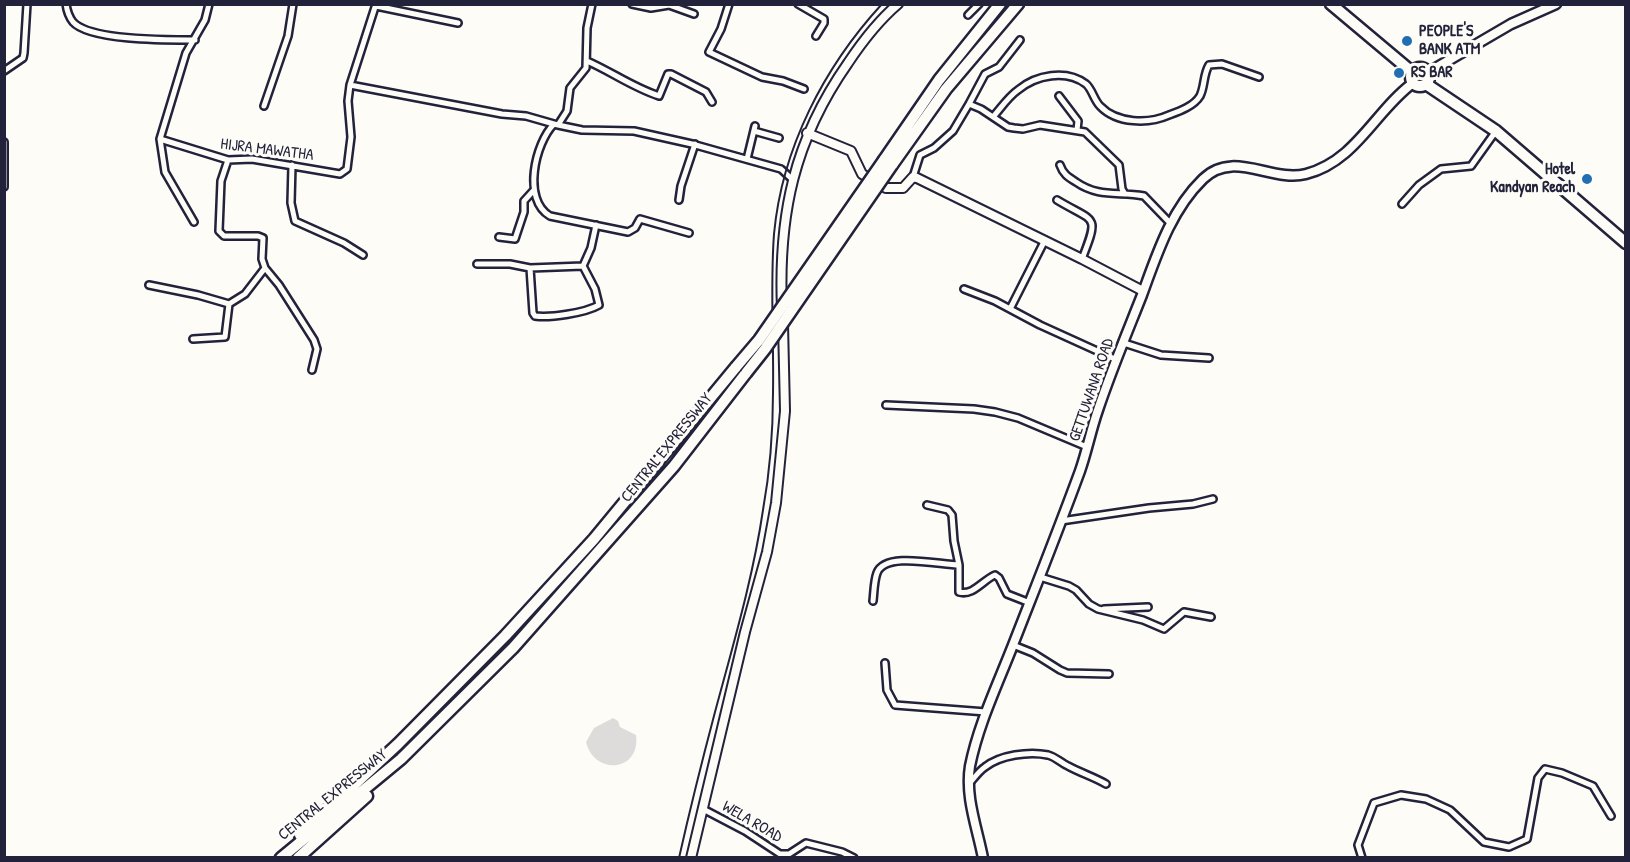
<!DOCTYPE html>
<html>
<head>
<meta charset="utf-8">
<style>
  body { margin:0 }
  #map { position:relative; width:1630px; height:862px; overflow:hidden; background:#fdfcf7; font-family:"Patrick Hand",sans-serif }
  canvas { display:block }
  .frame { position:absolute; inset:0; border:6px solid #22223b; pointer-events:none }
</style>
</head>
<body>
<div id="map">
<canvas width="1630" height="862"></canvas>
<div class="frame"></div>
</div>
<script>
const ctx = document.querySelector('canvas').getContext('2d');
ctx.lineJoin = 'round';
function fillPath(path, color) {
  ctx.fillStyle = color;
  ctx.fill(path, 'evenodd');
}
function trace(path, color, width, dash) {
  ctx.strokeStyle = color;
  ctx.lineWidth = width;
  ctx.lineCap = dash ? 'butt' : 'round';
  ctx.setLineDash(dash || []);
  ctx.stroke(path);
}
function label(font, color, halo, rows, align = 'center') {
  ctx.font = font + ' "Patrick Hand",sans-serif';
  ctx.lineWidth = 6;
  ctx.setLineDash([]);
  ctx.textBaseline = 'middle';
  ctx.strokeStyle = halo;
  ctx.fillStyle = color;
  for (const [text, x, y, turn = 0] of rows) {
    ctx.save();
    ctx.translate(x, y);
    ctx.rotate((+turn || 0) * Math.PI / 180);
    ctx.textAlign = isNaN(turn) ? turn : align;
    if (halo) ctx.strokeText(text, 0, 0);
    ctx.fillText(text, 0, 0);
    ctx.restore();
  }
}
fillPath(new Path2D(`
  M613,718L618,721L620,727L636,735C641,772 594,776 586,742L594,728Z`), '#dddcdb');
const street = new Path2D(`
  M66,4C67,11 69,17 73,22C90,41 169,40 195,40
  M592,4L587,28L586,68L570,88L567,111L558,125L554,124C535,143 522,200 550,216L628,232L635,228L640,219L689,233
  M632,4L651,8L669,5L694,14
  M729,4L721,29L709,52L762,77L783,81L804,89
  M798,4L824,19V23L816,36
  M376,6L458,23
  M968,15L979,4
  M587,61C612,72 632,87 659,96L668,74H671L706,92L712,102
  M4,71L23,58L24,53L27,4
  M350,85L502,114L526,116L554,124
  M1059,96L1078,121L1077,130
  M969,104L981,109L1008,127L1014,128L1023,129L1040,125L1085,132L1119,165L1122,189L1125,194
  M264,106L288,36L293,4
  M993,117C1001,108 1008,97 1018,90C1036,75 1066,69 1086,84C1092,89 1094,100 1100,106C1117,124 1149,124 1169,115C1180,111 1194,106 1200,96C1205,86 1203,75 1209,65L1222,64L1259,77
  M558,125L582,130L634,131L692,144L781,169L793,180
  M754,131L779,138
  M160,139L228,160L252,159L340,174L347,169L351,137L348,101L350,85L376,4
  M4,142V187
  M747,159L755,126
  M228,160L221,181L219,231L224,236H258L263,238L262,259L265,268L279,285L314,340L317,349L312,370
  M292,165L291,203L295,221L344,243L363,255
  M1060,165C1063,174 1068,177 1076,182C1099,198 1119,191 1144,196L1171,224
  M913,177L920,155L934,148L953,131L969,104L985,74L999,67L1020,40
  M679,200L681,186L695,144
  M1057,200C1095,223 1100,213 1082,259
  M1402,204L1419,185L1441,169L1471,166L1496,131
  M194,222L165,172L160,139L186,53L205,20L209,4
  M499,237L515,239L524,212V201L534,190
  M477,264H510L530,268L583,266L591,248L596,225
  M530,268L533,313L535,316C550,318 585,313 599,305L595,289L583,266
  M149,285L198,295L229,304L245,294L265,268
  M964,289L995,301L1040,325L1117,360
  M1010,309L1045,240
  M193,339L225,337L229,304
  M1124,343L1161,355L1209,358
  M886,405L974,409L995,412L1018,418L1087,447
  M927,505L948,510L952,515L954,541L959,565V592C973,596 983,580 995,575L999,578L1007,594L1030,603
  M1061,521L1149,508L1193,504L1213,499
  M1040,577L1069,586L1076,590L1089,604L1098,609L1143,620L1164,629L1184,612L1211,617
  M873,601C874,592 874,581 877,573C885,551 940,565 959,565
  M1104,609L1148,607
  M1013,645L1033,653L1060,670L1067,673L1109,674
  M885,663L887,690L895,705L986,712
  M969,784C974,778 979,771 985,767C1000,755 1029,751 1048,755C1056,757 1061,763 1068,766C1081,773 1094,777 1106,784
  M703,809L745,831L780,854H789L806,843L842,852L854,858
  M1362,858L1358,845L1374,803L1401,795L1426,799L1450,810L1484,842L1509,847L1527,839L1538,778L1545,769L1562,773L1593,786L1611,816`);
const secondary = new Path2D(`
  M807,133L851,151L862,174L886,188H903L913,177L917,178L1082,259L1143,291
  M782,309C778,215 794,140 848,63C862,42 878,21 898,4
  M691,858L745,632L767,552L776,503L785,411L783,324`);
const primary = new Path2D(`
  M1427,73L1511,24L1556,4
  M983,858C977,827 965,797 970,766C978,726 996,688 1011,650C1034,591 1058,531 1080,471C1087,451 1091,430 1098,410C1111,371 1127,333 1142,295C1157,254 1171,210 1203,179C1233,149 1272,183 1306,174C1356,161 1375,111 1413,83`);
const highway = new Path2D(`
  M1331,4L1412,72
  M1411 77a9 9 0 1 1 18 0a9 9 0 1 1-18 0Z
  M1426,84L1496,131L1626,243
  M884,160L939,80L1000,4
  M892,165L946,89L1018,4
  M300,835L398,744L505,636L594,539L736,367
  M281,858L401,759L513,648L674,466L746,373
  M298,858L367,796`);
trace(street, '#22223b', 10);
trace(secondary, '#22223b', 12);
trace(primary, '#22223b', 13);
trace(highway, '#22223b', 15);
trace(street, '#fdfcf7', 5);
trace(secondary, '#fdfcf7', 8);
trace(primary, '#fdfcf7', 8);
trace(highway, '#fdfcf7', 10);
trace(new Path2D(`
  M679,858C690,809 702,761 715,712C733,645 753,578 763,510C770,471 773,432 773,393C774,340 770,287 774,234C782,148 824,67 882,4`), '#22223b', 2);
const highwayBridge = new Path2D(`
  M736,367L759,340L884,160
  M746,373L765,349L892,165`);
trace(highwayBridge, '#22223b', 15, []);
trace(highwayBridge, '#fdfcf7', 10);
for (const [x, y, r, color] of [
  [1407,41,6,"#1f6fb2"],
  [1399,73,6,"#1f6fb2"],
  [1587,179,6,"#1f6fb2"]
]) {
  const dot = new Path2D();
  dot.arc(x, y, r, 0, 2 * Math.PI);
  ctx.fillStyle = color;
  ctx.fill(dot);
  trace(dot, '#fdfcf7', 2);
}
label('bold 16px', '#22223b', '#fdfcf7', [
  ["PEOPLE'S",1419,32],
  ["BANK ATM",1419,50],
  ["RS BAR",1411,73],
  ["Hotel",1575,170,"right"],
  ["Kandyan Reach",1575,188,"right"]
], 'left');
label('16px', '#22223b', '#fdfcf7', [
  ["HIJRA MAWATHA",267,150,7],
  ["GETTUWANA ROAD",1092,390,-71],
  ["CENTRAL EXPRESSWAY",667,448,-51],
  ["CENTRAL EXPRESSWAY",333,795,-39],
  ["WELA ROAD",752,822,30]
]);
</script>
</body>
</html>
